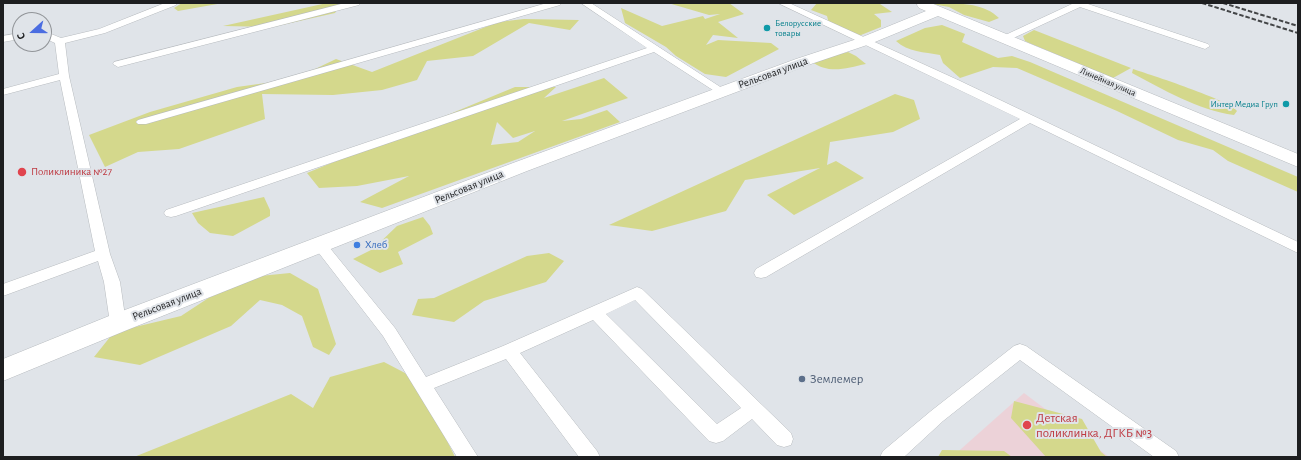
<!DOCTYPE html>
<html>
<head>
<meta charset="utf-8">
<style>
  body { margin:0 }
  #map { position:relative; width:1301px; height:460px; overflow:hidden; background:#e0e4e9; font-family:"Alegreya Sans",sans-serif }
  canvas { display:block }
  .frame { position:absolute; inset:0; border:4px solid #1d1e20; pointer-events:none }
  .north { position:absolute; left:12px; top:12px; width:40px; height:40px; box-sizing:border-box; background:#e0e4e9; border:1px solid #929599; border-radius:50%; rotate:249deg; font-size:11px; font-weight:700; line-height:16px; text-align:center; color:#1d1e20 }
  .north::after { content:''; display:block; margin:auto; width:14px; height:18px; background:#4b6de1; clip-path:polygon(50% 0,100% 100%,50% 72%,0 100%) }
</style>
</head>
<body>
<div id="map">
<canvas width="1301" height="460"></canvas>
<div class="frame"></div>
<div class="north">С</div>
</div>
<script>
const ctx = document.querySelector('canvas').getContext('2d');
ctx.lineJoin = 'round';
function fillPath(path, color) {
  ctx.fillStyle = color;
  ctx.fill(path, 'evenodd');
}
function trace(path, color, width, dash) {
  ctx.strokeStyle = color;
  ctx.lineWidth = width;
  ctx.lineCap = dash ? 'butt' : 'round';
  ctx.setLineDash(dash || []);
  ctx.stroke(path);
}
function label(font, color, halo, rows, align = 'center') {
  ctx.font = font + ' "Alegreya Sans",sans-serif';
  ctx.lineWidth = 4;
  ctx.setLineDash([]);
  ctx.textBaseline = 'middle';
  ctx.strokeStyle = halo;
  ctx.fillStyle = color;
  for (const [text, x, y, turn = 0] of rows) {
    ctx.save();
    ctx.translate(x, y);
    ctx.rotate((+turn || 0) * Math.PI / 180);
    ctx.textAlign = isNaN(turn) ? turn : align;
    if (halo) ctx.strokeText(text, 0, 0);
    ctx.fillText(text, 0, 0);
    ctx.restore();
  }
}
fillPath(new Path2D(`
  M1024,393L1109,457H952Z`), '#ecd2d8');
fillPath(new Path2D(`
  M182,3H223L178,11L174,8Z
  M327,3H341L335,13L273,27L223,26Z
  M668,3H729L744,14L718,22L738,38L713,35L706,45L718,40L771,43L779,49L726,77L705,74L676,56L666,47L625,23L621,8L662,26L703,16L705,19L720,14L709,15Z
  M817,3L880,4L892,12L874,14L881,20V27L856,37L829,24L827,16L811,10Z
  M927,3C950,3 983,1 999,18L989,22L964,15L949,7Z
  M524,19L579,20L570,30L529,23L473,56L427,61L417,80L382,90L333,95L262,94L265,119L179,149L138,152L105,167L89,135L150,112L237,87L294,79L336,59L372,72L498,22Z
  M942,25L965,34L962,42L998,58L1012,56L1030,62L1298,177V192L1228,161L1213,150L1178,140L1117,111L1017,68L993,67L960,78L943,63L940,55C924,52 908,52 896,41L925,28Z
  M1034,30L1131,68L1113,78L1029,43L1025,41L1023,36Z
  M848,52L856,56L866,64C846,68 829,75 811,61Z
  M1133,69C1148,74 1232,101 1237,111L1234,115C1198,110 1164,90 1132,73Z
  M604,78L628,98L562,121L581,119L607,110L620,122L382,208L360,202L409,176L357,186L319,188L307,173L515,87H556L544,98ZM497,122L513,138L535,131L518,142L491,145Z
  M895,94L914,100L920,119L893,132L830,142L827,165L836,161L864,178L794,215L767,195L820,168L745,180L726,211L652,231L609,225Z
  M264,197L270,210V216L233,236L210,233L198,223L192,213Z
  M423,217L430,226L433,234L398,252L403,264L380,273L353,259L373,249L397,226Z
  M549,253L564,261L546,282L484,301L454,322L412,315L418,299L434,298L527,256Z
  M290,273L318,289L336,344L329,355L313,347L302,316L282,305L260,300L231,326L140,365L94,357L114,332L181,316L210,297L260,276Z
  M384,362L405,373L428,402L455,457H134L291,394L313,408L330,377Z
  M1014,401L1082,419L1101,452L1107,457H1046L1011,418Z
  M942,450L1004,451L1012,457H938Z`), '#d4d88c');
const service = new Path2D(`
  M165,3H177L176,5L105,33L65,43L69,76L110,254L120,282L126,323L124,327L118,329L112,327L110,323L104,282L98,261L3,296V284L95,251L60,80L3,95V89L59,74L55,43L44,38V31L61,38L99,29Z
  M345,3H360L359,5L118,67L113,64L114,62Z
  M547,3H561L560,5L146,124H138L136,122L138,120Z
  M581,3H591L728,92L723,95L719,94L654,52L176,216L171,217L166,216L164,213L166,210L647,48Z
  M778,3H789L958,80L1298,242V253L1030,123L766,277L761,278L756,277L754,273L756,269L1020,119Z
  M1072,3H1085L1208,44L1210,46L1205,49L1202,48L1080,7L1007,41H1001L999,39L1001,37L1072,4Z
  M20,33V39L3,42V36Z
  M320,240L325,242L395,328L426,377L503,346L637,287L642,289L791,433L793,439L791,445L784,447L777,445L752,419L723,441L716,443L709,441L593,320L520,353L597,451L600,457H579L506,359L434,388L478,457H457L383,336L315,248L313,245L315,242ZM635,300L741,408L717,424L606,314Z
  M1020,344L1026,346L1176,451L1179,457H1154L1020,360L943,421L904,457H880L883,451L931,411L1014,346Z`);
const minor = new Path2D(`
  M918,3H931L1298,154V167L938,16L870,44L808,65L527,171L127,330L3,381V359L109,316L513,163L796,59L860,38L926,11L919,8L917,5Z`);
trace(service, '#b7bbbf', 1);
trace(minor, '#b7bbbf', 1);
fillPath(service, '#fff');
fillPath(minor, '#fff');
trace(new Path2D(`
  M1202,3L1298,33
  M1223,3L1298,26`), '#434547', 2, [4.5, 2]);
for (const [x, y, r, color] of [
  [767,28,4,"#0f9aa8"],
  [1286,104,4,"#0f9aa8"],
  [22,172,5,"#e0444e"],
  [357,245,4,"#3f7fe0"],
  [802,379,4,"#5c6f8a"],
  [1027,425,5,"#e0444e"]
]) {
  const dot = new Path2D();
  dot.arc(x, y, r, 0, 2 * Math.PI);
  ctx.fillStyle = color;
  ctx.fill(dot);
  trace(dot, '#e0e4e9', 1.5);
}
label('9px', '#0d838f', '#e0e4e9', [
  ["Белорусские",775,23],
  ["товары",775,33],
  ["Интер Медиа Груп",1278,104,"right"]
], 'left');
label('9px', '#1d1e20', '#e0e4e9', [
  ["Линейная улица",1108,82,23]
]);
label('11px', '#1d1e20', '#e0e4e9', [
  ["Рельсовая улица",773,73,-20],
  ["Рельсовая улица",469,187,-22],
  ["Рельсовая улица",167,304,-21]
]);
label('11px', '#be3a42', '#e0e4e9', [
  ["Поликлиника №27",31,172]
], 'left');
label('11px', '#366cbe', '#e0e4e9', [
  ["Хлеб",365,245]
], 'left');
label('13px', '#4e5e75', '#e0e4e9', [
  ["Землемер",810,379]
], 'left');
label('13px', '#be3a42', '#e0e4e9', [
  ["Детская",1036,418],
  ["поликлинка, ДГКБ №3",1036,433]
], 'left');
</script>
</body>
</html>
